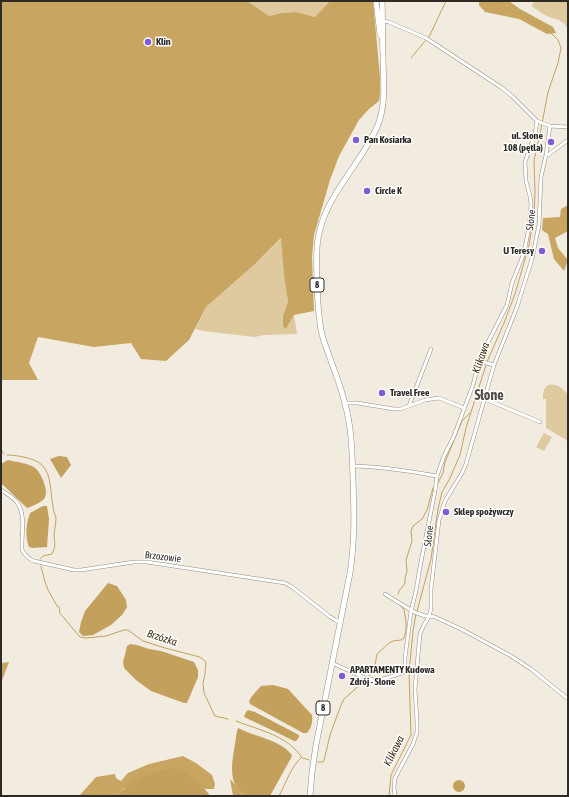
<!DOCTYPE html>
<html>
<head>
<meta charset="utf-8">
<style>
  body { margin:0 }
  #map { position:relative; width:569px; height:797px; overflow:hidden; background:#f2ece0; font-family:"Asap Condensed",sans-serif }
  canvas { display:block }
  .frame { position:absolute; inset:0; border:2px solid #2e2b27; pointer-events:none }
</style>
</head>
<body>
<div id="map">
<canvas width="569" height="797"></canvas>
<div class="frame"></div>
</div>
<script>
const ctx = document.querySelector('canvas').getContext('2d');
ctx.lineJoin = 'round';
function fillPath(path, color) {
  ctx.fillStyle = color;
  ctx.fill(path, 'evenodd');
}
function trace(path, color, width, dash) {
  ctx.strokeStyle = color;
  ctx.lineWidth = width;
  ctx.lineCap = dash ? 'butt' : 'round';
  ctx.setLineDash(dash || []);
  ctx.stroke(path);
}
function label(font, color, halo, rows, align = 'center') {
  ctx.font = font + ' "Asap Condensed",sans-serif';
  ctx.lineWidth = 3;
  ctx.setLineDash([]);
  ctx.textBaseline = 'middle';
  ctx.strokeStyle = halo;
  ctx.fillStyle = color;
  for (const [text, x, y, turn = 0] of rows) {
    ctx.save();
    ctx.translate(x, y);
    ctx.rotate((+turn || 0) * Math.PI / 180);
    ctx.textAlign = isNaN(turn) ? turn : align;
    if (halo) ctx.strokeText(text, 0, 0);
    ctx.fillText(text, 0, 0);
    ctx.restore();
  }
}
fillPath(new Path2D(`
  M247,1H330L315,17L296,12L282,13L269,16Z
  M535,1H568V29C561,17 556,21 545,15C540,12 536,9 531,6Z
  M282,238L284,275L288,302L283,316V327L286,329L294,315L297,334L264,335L255,337L203,331L195,329L206,307L255,264Z
  M548,385C557,383 562,388 568,395V441L546,428V399H543C543,393 543,389 548,385Z
  M544,433L552,437L544,451L536,447Z`), '#dfc99f');
fillPath(new Path2D(`
  M1,1H247L269,16L282,13L296,12L315,17L330,1H373L380,77V93L379,101L369,109L359,120L339,156L330,180L314,235L312,257L314,311L294,315L286,329L283,327V316L288,302L284,275L281,238L255,264L206,307L189,340L166,361L141,359L131,343L94,347L38,337L29,363L38,380H1Z
  M479,1H509L520,9L553,27L556,33L547,34L519,19L485,12L479,5Z
  M568,205V231L555,238L558,248L568,260L564,271L554,259L548,234L542,230L543,218L560,217L561,209Z
  M9,662L1,683V663Z
  M183,756L196,763L212,775L215,784L214,789H205L191,776L124,788L117,796H79L96,777L115,774L116,778L119,780L121,781L128,773L149,764Z
  M230,779L246,796H233Z`), '#c8a561');
fillPath(new Path2D(`
  M59,456L67,457L71,465L61,478L50,459Z
  M8,460C15,462 29,463 35,468C41,472 50,493 44,499C40,503 33,506 27,508L1,483V464Z
  M43,506H47L49,519L47,547L32,548L29,547C25,536 26,524 30,513Z
  M108,583L117,586L126,600L127,607L122,615L111,625L93,635L83,636L79,632L81,622L85,611Z
  M130,644L137,645L149,649L161,651L194,662L198,670V677L187,703H184L151,691L136,680L124,668L123,662L125,655L127,646Z
  M273,685L288,689L312,715C313,721 311,729 307,733H303L250,704L249,701L252,696L261,686Z
  M248,710L255,712L299,735V737L296,741H294L280,734L244,717L246,712Z
  M238,728C255,737 279,739 292,755L291,758L270,796H246C242,792 236,787 234,782C230,770 233,756 235,744C236,739 236,733 238,728Z
  M173,768C188,771 202,783 210,796H117C133,778 150,773 173,768Z
  M453 786a6 6 0 1 1 12 0a6 6 0 1 1-12 0Z`), '#c3a05b');
trace(new Path2D(`
  M429,37L446,1
  M411,58L425,41
  M487,362L504,323L515,294L529,245L534,215L535,192L534,160L540,134L548,92L558,63L561,48L558,40L549,31L539,25L523,16L505,8L500,1
  M1,449L3,453L4,454
  M7,455C16,455 35,458 42,465C52,475 50,492 53,506C53,510 55,514 56,518C56,524 54,530 54,536C55,545 56,545 52,554L43,556L40,559
  M437,485L443,473L445,462L462,421L470,413
  M41,566L45,582L48,590L57,606L59,607L60,610L59,612L80,637L86,638L106,636L124,630H128L143,641L165,648L200,657L206,662L205,674L203,683L204,693L215,716L228,719
  M398,594L399,591L404,585L405,583V578L407,571L406,560L412,541L411,531L413,526L422,519L427,510L433,488
  M417,611L431,559L438,509L442,492L449,480L460,455L466,428L486,365
  M368,677L374,670L377,654L389,643L393,641L401,640L404,638L406,631V621L404,610L401,606
  M236,721C259,730 289,736 302,758
  M303,758L309,760
  M318,762H322L324,761L330,735L341,705L344,699L361,684L365,680
  M279,796C285,785 292,765 301,758
  M389,796L391,775L411,735L409,673L413,631L416,614`), '#c3a05b', 1);
const street = new Path2D(`
  M383,21L389,22L426,38L502,88L512,96L537,121
  M537,121L550,126L568,127
  M546,155H548L568,140
  M479,361L494,365
  M485,399L540,422
  M345,403H357L394,409H401L425,400L439,398L464,408
  M409,406L431,349
  M352,466C380,466 409,471 437,476
  M1,490C6,493 12,497 16,501C27,515 21,534 22,550C25,555 29,559 34,561L74,570H81L134,562H147L285,583L292,587L329,616L335,620L340,622
  M385,594L414,612L425,616H429L435,617L463,630L511,656L531,669L568,699
  M332,663L367,679C380,682 393,676 405,672V658L411,611L416,591L420,567L435,491L437,476L444,456L454,436L473,385L479,361L482,354L507,305L512,283L524,253L529,227L531,205L530,196L526,181L525,162L535,134L537,121
  M395,796L394,787L395,778L413,744L417,732V722L415,689L419,644L420,634L423,627L429,616L431,609V589L439,520L445,501L462,473L466,464L494,365L517,307L532,259L539,225L541,177L546,155L550,126`);
const highway = new Path2D(`
  M376,1L380,35
  M310,796L312,772L316,745L350,573C355,541 354,511 353,479C352,454 352,428 345,404C340,382 330,360 323,338C318,321 318,302 317,284C317,272 316,260 317,248C319,201 359,168 377,127C387,104 383,79 383,55C382,37 383,19 382,1`);
trace(street, '#938d83', 4);
trace(highway, '#938d83', 6);
trace(street, '#fff', 3);
trace(highway, '#fff', 5);
for (const [x, y, r, color] of [
  [148,42,4,"#7f5cd6"],
  [356,140,4,"#7f5cd6"],
  [551,142,4,"#7f5cd6"],
  [367,191,4,"#7f5cd6"],
  [542,251,4,"#7f5cd6"],
  [382,393,4,"#7f5cd6"],
  [446,512,4,"#7f5cd6"],
  [342,676,4,"#7f5cd6"]
]) {
  const dot = new Path2D();
  dot.arc(x, y, r, 0, 2 * Math.PI);
  ctx.fillStyle = color;
  ctx.fill(dot);
  trace(dot, '#fff', 1.5);
}
for (const [x, y, w] of [
  [317,285,14],
  [323,708,14]
]) {
  const box = new Path2D();
  box.roundRect(x - w / 2, y - 7, w, 14, 3);
  ctx.fillStyle = '#fff';
  ctx.fill(box);
  trace(box, '#2e2b27', 1);
}
label('bold 9px', '#2e2b27', null, [
  ["8",317,285],
  ["8",323,708]
]);
label('bold 10px', '#2e2b27', '#fff', [
  ["Klin",156,42],
  ["ul. Słone",543,136,"right"],
  ["108 (pętla)",543,148,"right"],
  ["Pan Kosiarka",364,140],
  ["Circle K",375,191],
  ["U Teresy",534,251,"right"],
  ["Travel Free",390,393],
  ["Sklep spożywczy",454,512],
  ["APARTAMENTY Kudowa",350,670],
  ["Zdrój - Słone",350,682]
], 'left');
label('10px', '#2e2b27', '#fff', [
  ["Słone",531,220,-84],
  ["Słone",429,536,-84],
  ["Brzozowie",163,557,7]
]);
label('italic 11px', '#423314', '#fff', [
  ["Klikawa",481,358,-71],
  ["Brzózka",162,638,18],
  ["Klikawa",394,751,-63]
]);
label('bold 14px', '#534e45', '#fff', [
  ["Słone",489,396]
]);
</script>
</body>
</html>
